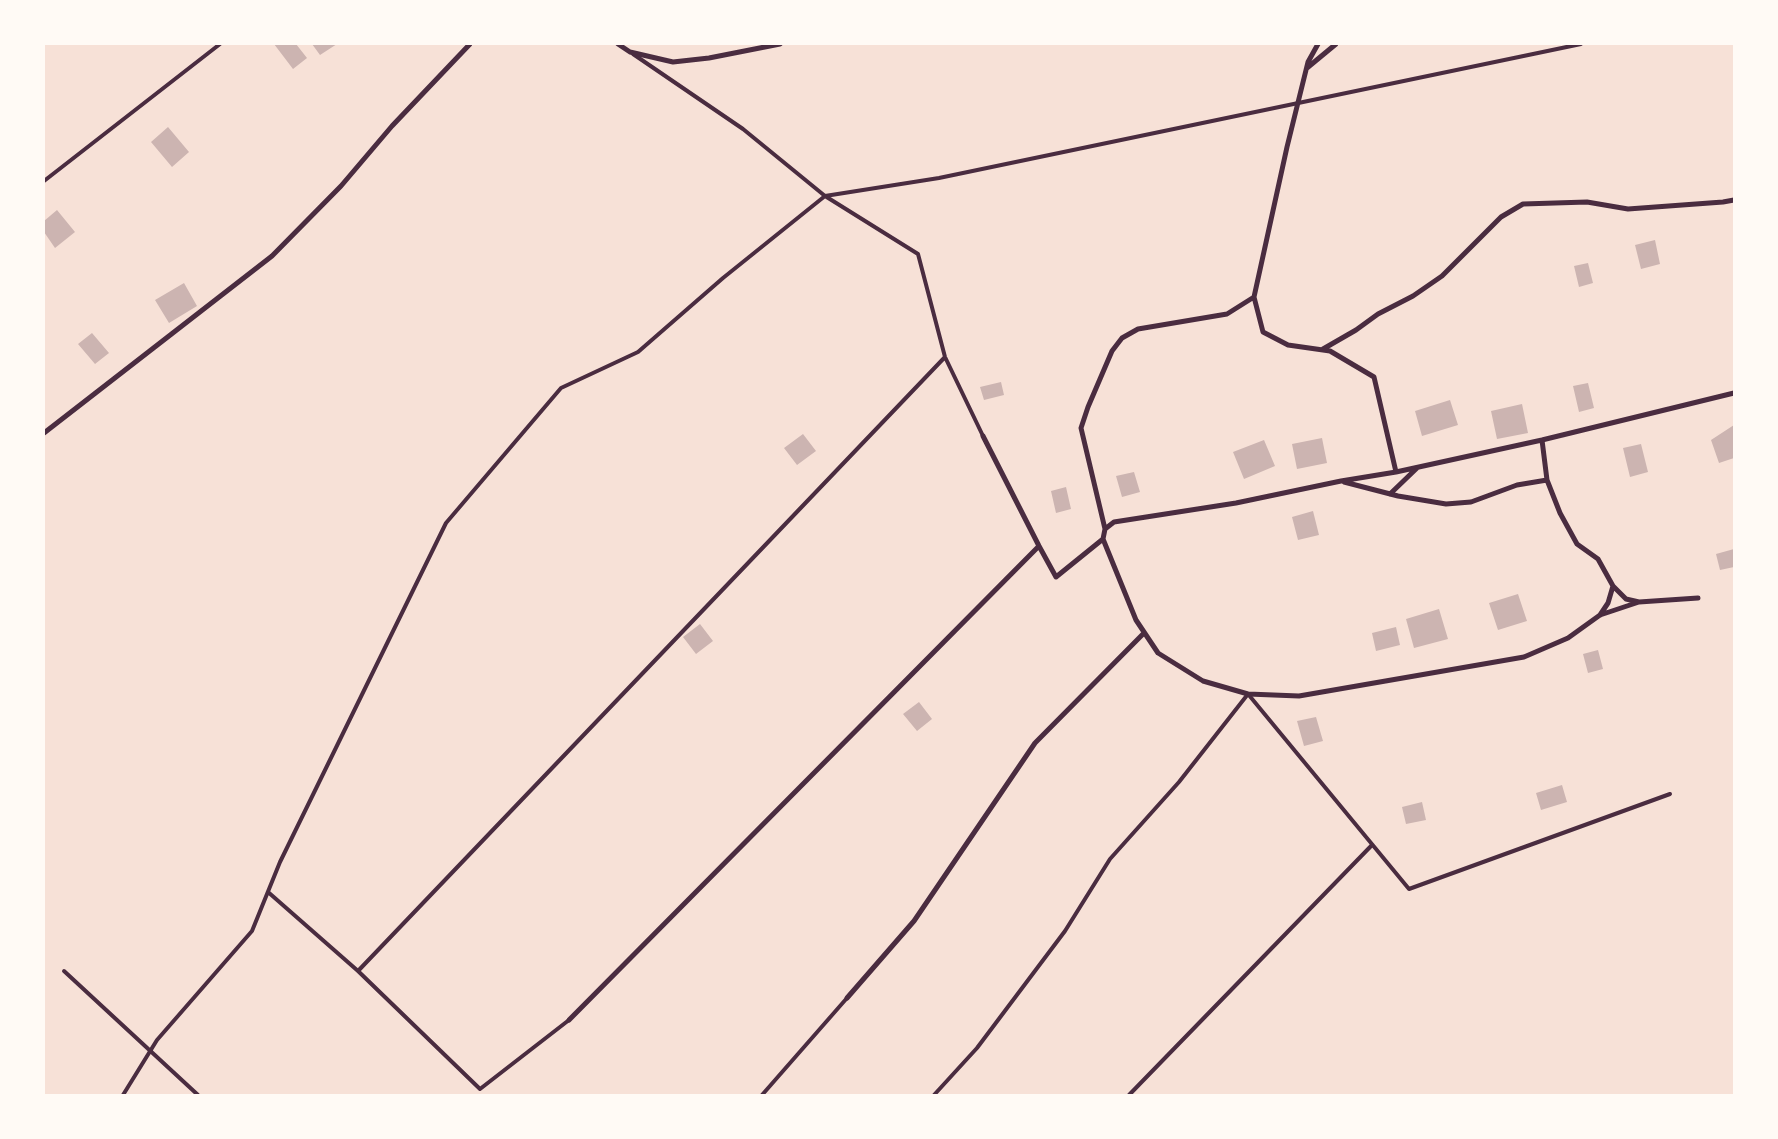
<!DOCTYPE html>
<html>
<head>
<meta charset="utf-8">
<style>
  body { margin:0 }
  #map { position:relative; width:1778px; height:1139px; overflow:hidden; background:#f7e1d7; font-family:"Exo 2",sans-serif }
  canvas { display:block }
  .frame { position:absolute; inset:0; border:45px solid #fffaf5; pointer-events:none }
</style>
</head>
<body>
<div id="map">
<canvas width="1778" height="1139"></canvas>
<div class="frame"></div>
</div>
<script>
const ctx = document.querySelector('canvas').getContext('2d');
ctx.lineJoin = 'round';
function fillPath(path, color) {
  ctx.fillStyle = color;
  ctx.fill(path, 'evenodd');
}
function trace(path, color, width, dash) {
  ctx.strokeStyle = color;
  ctx.lineWidth = width;
  ctx.lineCap = dash ? 'butt' : 'round';
  ctx.setLineDash(dash || []);
  ctx.stroke(path);
}
fillPath(new Path2D(`
  M274,44H296L307,58L293,69Z
  M312,44H337L320,55Z
  M168,127L189,152L172,167L151,142Z
  M57,210L75,232L55,248L44,232V221Z
  M1655,240L1660,264L1641,269L1635,245Z
  M1588,263L1593,283L1579,287L1574,266Z
  M184,283L197,306L169,323L155,300Z
  M92,333L109,353L95,364L78,344Z
  M1001,382L1004,395L984,400L980,387Z
  M1588,383L1594,408L1579,412L1573,386Z
  M1450,400L1458,425L1422,436L1415,411Z
  M1522,404L1528,433L1497,439L1491,411Z
  M1734,425V458L1719,463L1711,440Z
  M803,434L816,451L797,465L784,448Z
  M1322,438L1327,463L1297,469L1292,444Z
  M1264,440L1275,466L1244,479L1233,452Z
  M1641,444L1648,472L1630,477L1623,448Z
  M1134,472L1140,492L1122,497L1116,476Z
  M1066,487L1071,509L1056,513L1051,491Z
  M1313,511L1319,535L1298,540L1292,517Z
  M1734,549V567L1720,570L1716,554Z
  M1518,594L1527,621L1498,630L1489,603Z
  M1439,609L1448,639L1414,648L1406,619Z
  M700,624L713,641L696,654L683,637Z
  M1396,627L1400,645L1376,651L1372,633Z
  M1598,650L1603,669L1588,673L1583,654Z
  M919,702L932,719L917,731L903,714Z
  M1316,717L1323,741L1304,746L1297,721Z
  M1562,785L1567,802L1541,810L1536,793Z
  M1422,802L1426,820L1406,824L1402,807Z`), '#ccb4b1');
trace(new Path2D(`
  M633,54L743,129L825,196L918,254L945,357L983,436
  M44,181L220,44
  M268,892L358,971L480,1089L569,1020
  M64,971L198,1095
  M358,971L945,357
  M123,1095L157,1040L252,931L280,862L446,523L561,388L638,352L723,278L825,196L939,178L1581,44
  M762,1095L847,998
  M934,1095L977,1048L1065,931L1110,859L1179,782L1248,694L1409,889L1670,794
  M1129,1095L1372,845`), '#4a2c40', 4);
trace(new Path2D(`
  M618,44L630,52L673,62L709,58L780,44
  M1318,44L1308,62L1287,147L1254,297L1263,332L1288,345L1330,351L1374,377L1396,472
  M1307,68L1336,44
  M1323,349L1356,330L1378,314L1413,296L1442,276L1501,217L1523,204L1587,202L1628,209L1723,202L1734,200
  M44,433L272,256L341,186L392,126L470,44
  M983,436L1039,546L1056,577L1103,539
  M1542,440L1547,480L1560,513L1577,544L1598,559L1613,586L1608,603L1600,615
  M1344,482L1398,496L1446,504L1471,502L1517,485L1547,480
  M1390,494L1417,468
  M1105,529L1081,428L1088,407L1112,351L1122,338L1138,329L1227,314L1254,297
  M1613,586L1626,599L1639,602
  M1698,598L1639,602L1600,615L1568,638L1524,657L1299,696L1248,694L1203,681L1158,653L1136,620L1103,539L1105,529L1114,522L1236,503L1341,481L1396,472L1542,440L1734,393
  M847,998L914,921L1035,743L1144,633
  M569,1020L1039,546`), '#4a2c40', 5);
</script>
</body>
</html>
